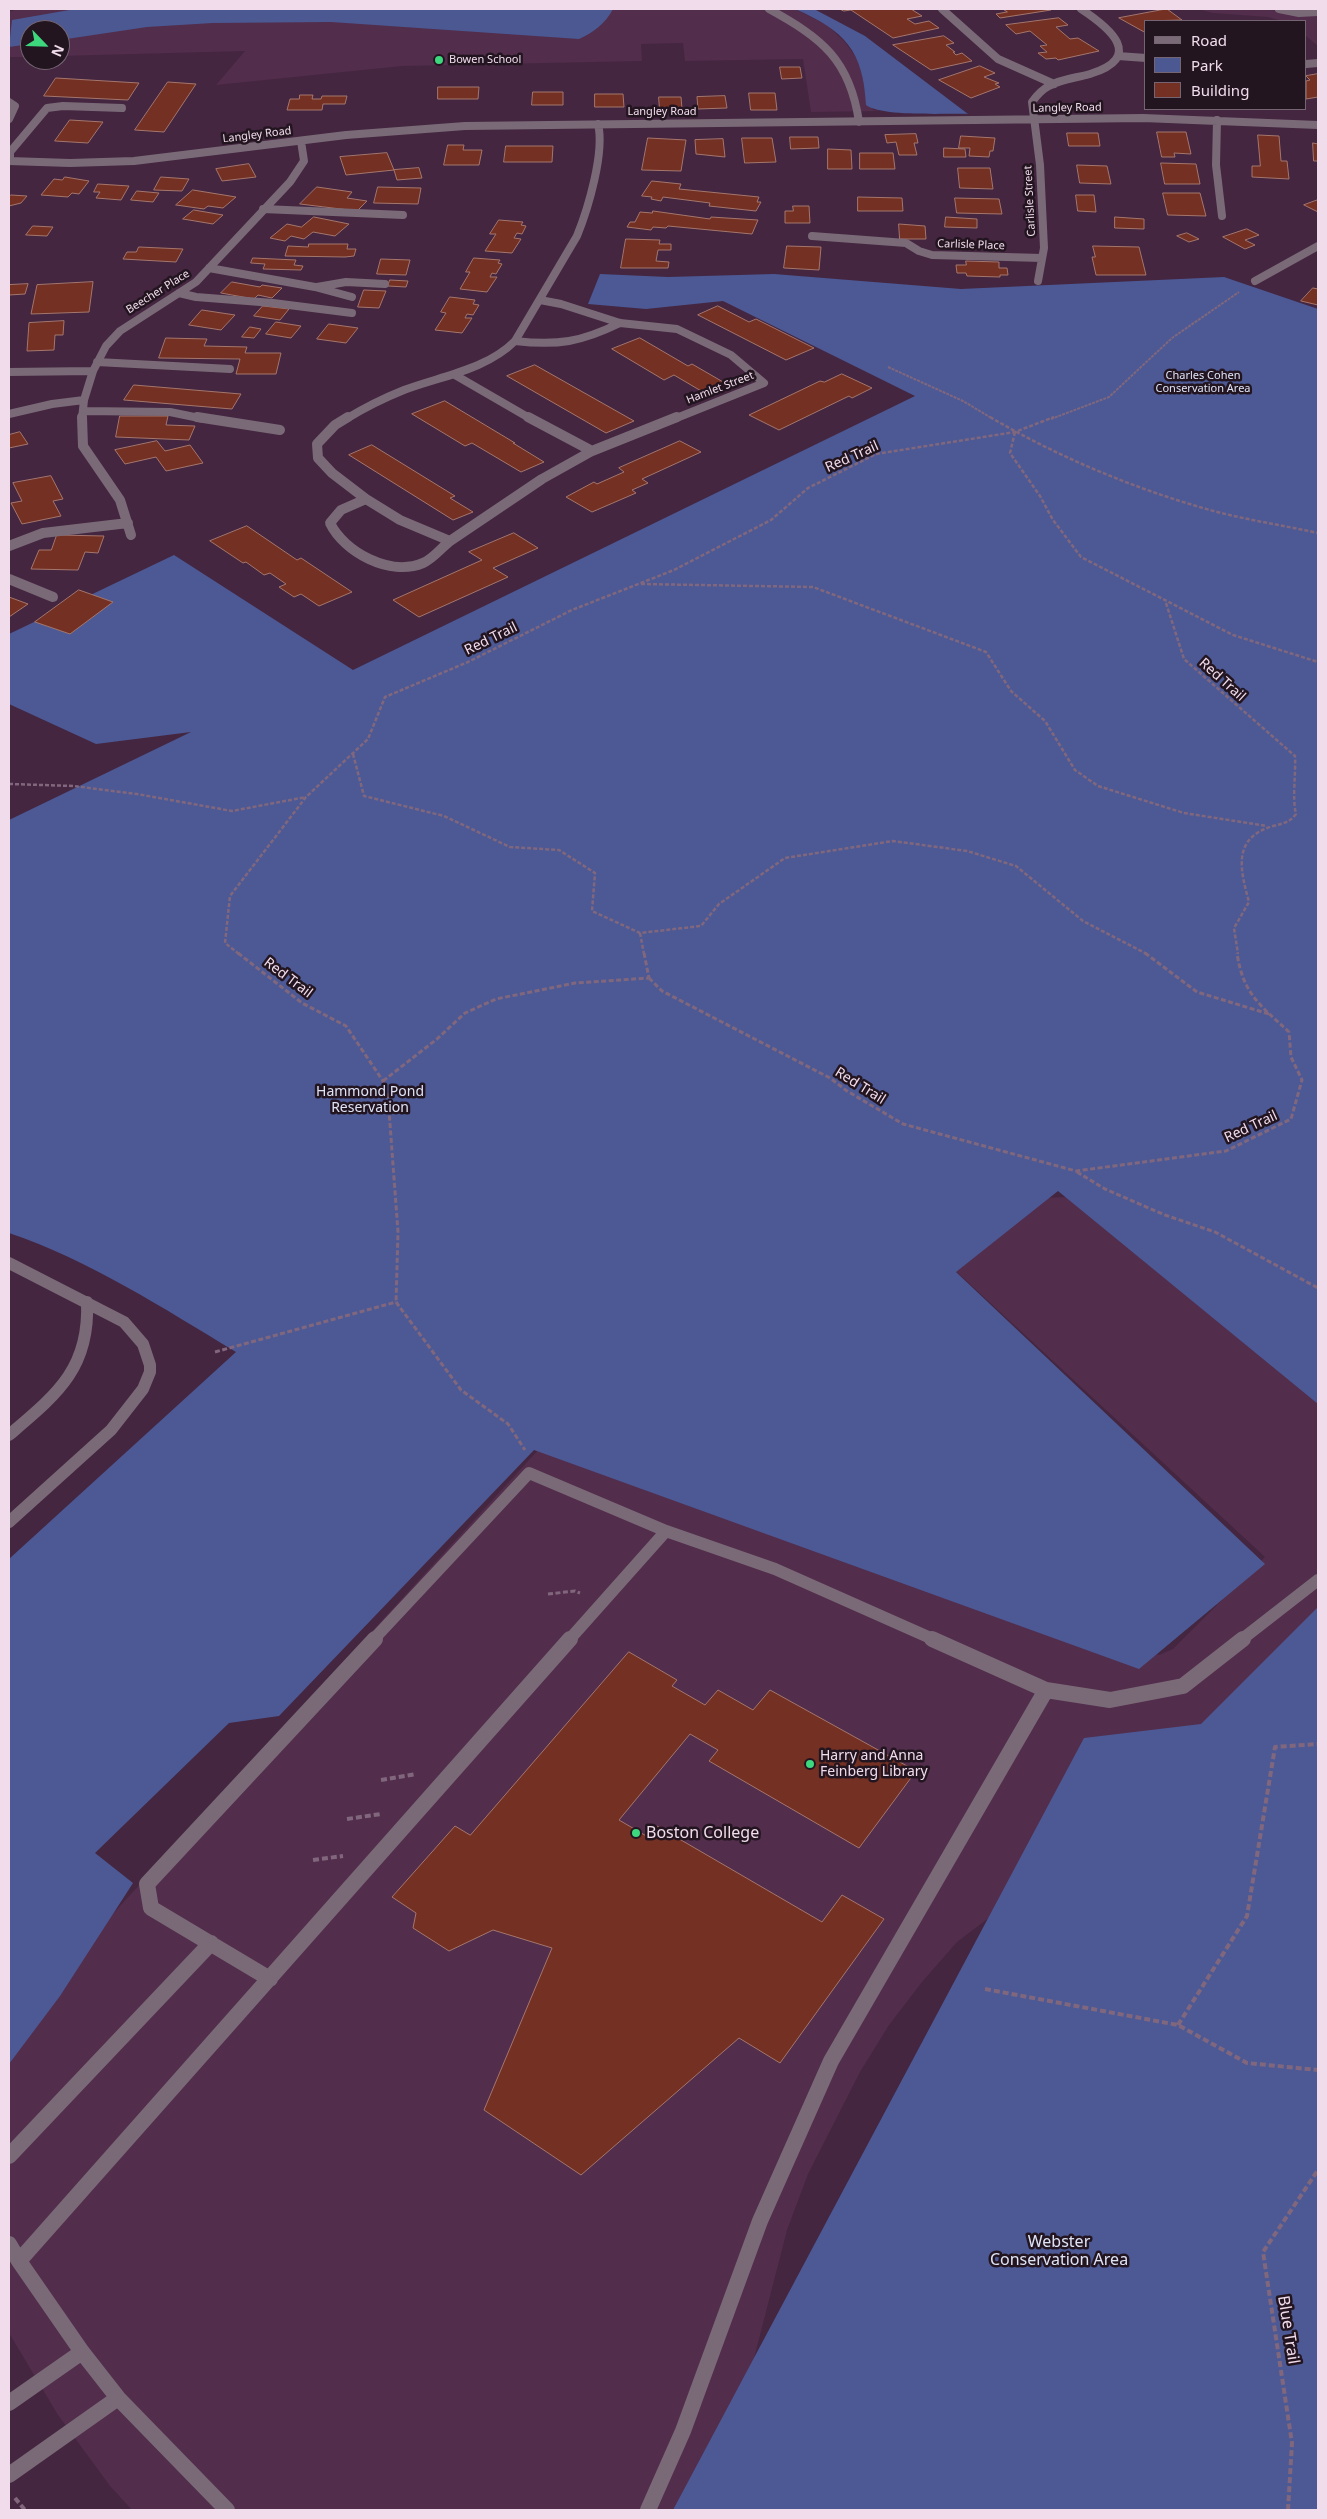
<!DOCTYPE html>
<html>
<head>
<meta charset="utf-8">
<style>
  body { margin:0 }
  #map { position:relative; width:1327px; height:2519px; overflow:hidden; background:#442640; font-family:"Noto Sans",sans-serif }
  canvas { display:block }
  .frame { position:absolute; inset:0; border:10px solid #f1dcec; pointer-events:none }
  .legend { position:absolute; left:1144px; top:20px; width:162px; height:90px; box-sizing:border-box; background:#231520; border:1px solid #756572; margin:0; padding:6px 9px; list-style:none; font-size:15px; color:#f1dcec }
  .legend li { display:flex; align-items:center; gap:10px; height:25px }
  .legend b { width:25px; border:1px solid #756572 }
  .north { position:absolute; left:20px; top:20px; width:50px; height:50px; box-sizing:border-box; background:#231520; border:1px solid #756572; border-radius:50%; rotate:114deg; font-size:14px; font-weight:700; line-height:20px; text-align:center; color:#f1dcec }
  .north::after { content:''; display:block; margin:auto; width:18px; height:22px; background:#3dd77e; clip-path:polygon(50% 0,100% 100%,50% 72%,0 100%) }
</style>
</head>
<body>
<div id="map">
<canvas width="1327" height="2519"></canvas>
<div class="frame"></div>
<ul class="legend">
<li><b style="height:6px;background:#7a6a77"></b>Road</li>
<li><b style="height:14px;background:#4b5891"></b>Park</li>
<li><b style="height:14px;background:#743023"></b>Building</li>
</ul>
<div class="north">N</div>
</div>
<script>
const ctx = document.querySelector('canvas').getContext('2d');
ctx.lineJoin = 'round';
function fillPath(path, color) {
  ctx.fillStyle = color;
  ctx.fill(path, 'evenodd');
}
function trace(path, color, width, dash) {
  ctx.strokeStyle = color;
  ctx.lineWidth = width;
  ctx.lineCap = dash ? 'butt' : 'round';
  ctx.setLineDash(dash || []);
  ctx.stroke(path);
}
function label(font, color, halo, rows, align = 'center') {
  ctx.font = font + ' "Noto Sans",sans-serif';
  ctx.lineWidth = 5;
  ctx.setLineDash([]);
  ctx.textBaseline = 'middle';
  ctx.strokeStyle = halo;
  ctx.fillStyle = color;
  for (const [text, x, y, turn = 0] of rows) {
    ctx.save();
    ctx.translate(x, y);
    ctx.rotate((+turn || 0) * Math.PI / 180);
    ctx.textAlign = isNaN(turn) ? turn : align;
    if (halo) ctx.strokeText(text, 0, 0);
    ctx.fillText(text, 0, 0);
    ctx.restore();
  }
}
fillPath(new Path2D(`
  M18,9H795L827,25L845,42L860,63L865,91L873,110L882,111L811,112L803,59L685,61L683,43L641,44L642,61L402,66L216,85L245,51L60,56V30H30V57H9V12Z
  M1198,9H1318V46L1306,36V21H1282L1268,17L1213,13Z
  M1066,1197L1318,1385V1667L957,1942L922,1982L889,2025L860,2072L808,2174L787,2230L715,2510H132L110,2486L58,2415L9,2333V2027L551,1436L1159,1655L1173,1649L1265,1557L933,1250L1045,1198Z`), '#522d4c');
fillPath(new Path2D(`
  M75,9H613C606,23 593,33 579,39L331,22L213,23L147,27L60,40V30H30V44L9,47L12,20Z`), '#4b5891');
fillPath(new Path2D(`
  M795,9H814L865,36L968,114C945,113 882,117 866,105C863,50 845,31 795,9Z
  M600,274L668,277L774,274L961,289L1224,277L1318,309V1404L1058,1191L956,1272L1265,1564L1139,1669L534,1450L279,1716L229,1723L95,1853L133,1883L60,1996L9,2064V1559L236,1352C163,1308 89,1260 9,1233V820L191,732L96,744L9,704V634L174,555L353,670L915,396L723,301L646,309L588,304Z
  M1318,1607V2510H673L1084,1738L1201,1724Z`), '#4c5995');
const building = new Path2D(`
  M840,9H911L922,16L907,19L915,24L929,21L939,28L893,38L851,10L844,11Z
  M1003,9H1050L1051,10L1000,18L996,14L1007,12Z
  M1167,9L1182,20L1146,21V33L1119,18Z
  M1059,18L1068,25L1056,27L1070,39L1078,38L1099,51L1058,60L1056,58L1046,59L1038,53L1047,52L1040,46L1047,45L1030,31L1016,34L1006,25Z
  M944,36L954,43L946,45L955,52H953L956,55L962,53L972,61L931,70L893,45Z
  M980,66L995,73L984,77L999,83L995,84L1000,87L971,98L939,80Z
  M780,67H800L802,78L782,79Z
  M1318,74V97L1306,99V81L1310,80L1306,76Z
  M56,78L139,83L128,100L44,96Z
  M168,82L196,84L164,132L135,130Z
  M438,87H479L478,99H438Z
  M533,92H563V105H532Z
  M749,93H775L777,110H751Z
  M595,94H623L624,107H595Z
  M300,95H313L312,99H321L322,96H347L345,104H323L322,110H287L290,99H299Z
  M725,96L727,108L698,109L697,97Z
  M659,97H681L682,109L660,110Z
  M70,120L103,122L88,143L55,141Z
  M1157,132H1186L1191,154L1174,153L1175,157H1162Z
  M1067,133H1098L1100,146H1069Z
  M916,134L918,143H914L917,155H899L896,142L887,143L885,135Z
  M1258,135L1279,136L1281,161H1287L1289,179L1252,177V166H1260Z
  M961,136L995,138L993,151H990L989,157L969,156L970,148H959Z
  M790,137H818L819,148L791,149Z
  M648,138L686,140L681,171L642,170Z
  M742,138H772L776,162L745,163Z
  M723,139L725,157L696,154L695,140Z
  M1313,143L1318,144V161H1314Z
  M448,145H464L463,150H482L479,165H444Z
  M506,146H553L552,162H504Z
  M944,148L965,149L966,157H944Z
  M828,149L851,150L852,169H828Z
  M387,153L394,170L346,175L340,157Z
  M860,153H893L895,169H860Z
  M1161,163L1196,164L1200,184H1165Z
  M249,164L256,177L222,181L216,169Z
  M1077,165L1107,166L1111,184L1080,183Z
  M419,168L422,178L397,180L394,170Z
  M958,168H990L993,189L960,188Z
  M65,177L89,181L79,194L72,193L68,197L41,195L54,179L62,180Z
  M161,177L189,179L182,191L154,190Z
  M652,181L681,184L679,189L759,197L757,202H761L756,211L709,206L710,203L663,197L661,201L651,199L652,197L642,196Z
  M98,184L129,186L121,200L96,198L100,192H94Z
  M317,187L352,192L347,198L367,201L357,211L300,204Z
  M378,187L421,188L418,204L374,203Z
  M193,190L236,197L223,208L208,206L204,209L176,205Z
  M137,191L159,193L153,202L131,200Z
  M1163,193H1200L1206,216L1168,215Z
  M11,195L27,196L21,203L9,206V197Z
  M1076,195H1094L1096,212L1078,211Z
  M858,197L902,198L903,211H858Z
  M955,198L999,199L1002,214L957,213Z
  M1318,200V212L1304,205Z
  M793,206H809L810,223H785V211H793Z
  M194,210L223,215L213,224L183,219Z
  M653,211L710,219L711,217L758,220L752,234L668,226L666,228L653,227L651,230L627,227L630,222H635L640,212L652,213Z
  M314,217L349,224L335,236L313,232L304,239L291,236L285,241L270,238L287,224L301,227Z
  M946,217L977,219V228L945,227Z
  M1115,217L1144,219V229L1115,228Z
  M499,220L523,222L521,225L526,226L522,234L517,233L514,238L521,239L512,253L485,251L496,234H490Z
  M899,224L925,226L926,239H900Z
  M33,226L53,227L47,236L26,235Z
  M1247,229L1259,235L1245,240L1255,245L1245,249L1223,237Z
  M1187,233L1199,239L1189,242L1177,236Z
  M626,239L660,240L659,244H671V250H658L656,261L669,262L668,268H621Z
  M309,244H348L347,249H356L354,256L345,257L285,256L288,246L308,247Z
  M787,246L821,247L819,270L784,268Z
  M1093,246L1139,247L1146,275H1096L1092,257H1095Z
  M139,247L183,249L176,262L123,259L127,252H136Z
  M253,258L296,260L294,265L303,266L301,270L263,269L265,264L251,263Z
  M474,258L500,260L498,263L502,264L496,274L492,273L490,277H497L487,292L460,289L470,272H466Z
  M381,259L410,260L406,275L377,274Z
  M966,261L999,262V268H1007L1008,275H1000V277L967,276L966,273H957L956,265H966Z
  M390,280L408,281L406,287L388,286Z
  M93,282L89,312L31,314L37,285Z
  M232,282L260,287L262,285L282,288L272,298L258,295L254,299L221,293Z
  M28,284L25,294L9,295V285Z
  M1313,288L1318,289V305L1301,301Z
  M364,290L386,291L379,308L358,307Z
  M450,297L475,300L473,304L479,305L473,315L467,314L465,318H472L462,333L435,330L446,313L441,312Z
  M263,306L289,309L280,320L254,316Z
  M718,306L749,322L756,319L814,348L786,360L698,315Z
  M202,310L235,315L221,330L189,325Z
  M64,321L63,335H55L54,350L27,351L29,323Z
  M276,322L301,326L291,338L266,334Z
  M329,324L358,328L346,343L317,339Z
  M250,327L261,329L254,338L242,337Z
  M166,338L207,339L204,346L247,347L245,353H281L276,374H236L240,359L159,358Z
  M640,338L688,366L692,364L730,386L708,395L674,375L664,380L612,349Z
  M535,365L634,421L606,433L507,376Z
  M842,374L872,388L852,398L849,396L779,430L749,415L820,381L824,382Z
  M134,385L241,394L232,409L124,400Z
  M445,401L515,443H513L544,462L521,472L472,443L465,446L412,414Z
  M120,416H168L166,425L195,426L189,440L116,437Z
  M20,432L28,444L9,448V435Z
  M157,441L165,451L190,445L203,463L166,471L156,457L125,464L115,450Z
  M680,441L701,452L642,479L648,483L632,490L636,493L592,512L566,497L594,482L597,484L624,472L619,468Z
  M372,445L455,496L450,498L473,512L453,520L349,455Z
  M51,476L63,499L53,501L61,516L22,524L11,503L22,501L13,483Z
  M247,526L297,560L301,558L352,592L319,606L301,594L294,597L279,587L286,584L270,573L264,575L246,562L243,563L210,541Z
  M514,533L538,548L493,568L508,577L419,617L393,600L482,560L469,552Z
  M57,535L104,536L98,553L85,552L78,570L31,569L39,550H51Z
  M79,590L113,602L70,634L35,622Z
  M9,597L28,604L9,617Z
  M629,1652L677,1680L672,1686L705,1705L718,1690L753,1710L770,1690L916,1771L859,1848L709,1761L718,1750L690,1734L619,1820L648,1837L657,1826L822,1922L842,1895L884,1919L780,2063L739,2038L581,2175L484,2110L552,1948L493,1930L449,1951L413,1928L416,1913L392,1897L455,1826L470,1835Z`);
fillPath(building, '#743023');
trace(building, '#a4766c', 1);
trace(new Path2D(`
  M888,367L963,401L993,419
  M1051,419L1109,397L1172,338L1239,292`), '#81677d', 2, [3, 1]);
trace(new Path2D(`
  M990,417C1058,457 1135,489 1210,510C1246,520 1282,525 1318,533
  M1015,432L1010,453L1040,496L1053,520L1081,557L1233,635L1318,662
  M641,584L813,587L986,652L1011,691L1045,721L1075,770L1098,786L1184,813L1267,826
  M1166,603L1184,659L1295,756C1296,774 1292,798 1296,814C1289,823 1284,823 1273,826C1232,838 1240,869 1249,902L1234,928L1238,954
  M353,754L364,796L444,816L510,847L559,850L595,873L592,911L640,933L701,926L719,904L785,858L893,841L967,851L1016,866L1083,921L1147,954
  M9,784L74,786L137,794L232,811L306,797
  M640,933L644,954
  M239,954L225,943L230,896L306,797L368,739L385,697L468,662L572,610L674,570L771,520L808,488L876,454L1015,432L1054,417`), '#81677d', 2.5, [4, 2]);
trace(new Path2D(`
  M238,953L302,1003L346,1026L383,1081L388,1097L398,1232L396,1302
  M644,953L649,978
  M1145,953L1197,992L1269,1014
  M649,978L662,991L830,1078L847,1091L903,1124L1076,1171L1226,1151L1291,1119L1302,1080L1291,1057L1289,1032C1260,1005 1243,994 1237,953
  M383,1081L437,1039L465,1013L496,999L575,983L649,978
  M1077,1172L1105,1189L1165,1215L1215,1232L1318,1288
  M396,1302L461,1390L508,1424L525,1450
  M215,1352L396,1302
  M548,1594L575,1591L580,1593`), '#81677d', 3, [5, 2.5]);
trace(new Path2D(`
  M381,1780L416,1774
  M347,1819L381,1814
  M313,1860L343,1856
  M985,1989L1178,2025L1247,2063L1318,2070
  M1178,2025L1247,1916L1275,1747L1318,1744
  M15,2498L25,2510
  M1288,2510L1292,2443L1263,2252L1318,2170`), '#81677d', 4, [6, 3]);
trace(new Path2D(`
  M769,9C822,38 850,60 859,122
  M942,9L998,59L1054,84
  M1279,9L1299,13L1318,12
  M1118,56L1146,58
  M1306,64L1318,63
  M9,102L15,106L9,119
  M1217,120L1216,165L1222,216
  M9,161L70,163L134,161L346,135L465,126L1143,118L1318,125
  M10,161V152L47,108L63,106L122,108
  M263,209L403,215
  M812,236L906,243L919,251L932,255L1042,258
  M209,268L315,287L352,297
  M1038,281L1044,248L1040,165L1032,102C1037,95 1041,90 1049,86C1061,79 1076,78 1090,74C1145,57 1110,28 1081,9
  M1255,281L1318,246
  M317,287L346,282L385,284
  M179,293L196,297L273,303L352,313
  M540,300L561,304L620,323L677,329L731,355L764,383L674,419
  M515,341C558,346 581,342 620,323
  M97,362L230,369
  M9,372L93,371
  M455,375L531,419
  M83,411L170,412L204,419
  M9,414L52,404L84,400
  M82,419L84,400L93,371L106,346L120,331L196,282L290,182L304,161L301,141
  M346,419C364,408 384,398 404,390C441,376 486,370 515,341L577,236C588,209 605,152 598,124`), '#7a6a77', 8);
trace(new Path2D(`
  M82,417L83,446L120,500L131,535
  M197,417L280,430
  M348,417L335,425L317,444L318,458L332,473L366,499
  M592,451L677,417
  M366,499L400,520L450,541C441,548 433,559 423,563C390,577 344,552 330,523L341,510Z
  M450,541L542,479L592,451L528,417
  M9,546L43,533L128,523
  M9,579L53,597`), '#7a6a77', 10);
trace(new Path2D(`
  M9,1263L124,1322L143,1344L150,1365V1372L143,1389L111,1430L9,1522
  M9,1435C56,1395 90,1369 87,1302
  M373,1640L529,1473L666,1531L775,1569L935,1640
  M569,1640L666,1531
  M1241,1640L1318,1580`), '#7a6a77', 12);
trace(new Path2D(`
  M932,1639L1046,1690L1110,1700L1183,1686L1243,1639
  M270,1979L151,1908L147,1884L375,1639
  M9,2156L211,1943
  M9,2244L19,2261
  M9,2403L82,2352
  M9,2475L118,2398
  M227,2510L118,2398L82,2352L19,2261L570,1639
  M648,2510L683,2431L760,2221L831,2061L1046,1690`), '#7a6a77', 16);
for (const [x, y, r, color] of [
  [439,60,5,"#3dd77e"],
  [810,1764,5,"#3dd77e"],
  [636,1833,5,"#3dd77e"]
]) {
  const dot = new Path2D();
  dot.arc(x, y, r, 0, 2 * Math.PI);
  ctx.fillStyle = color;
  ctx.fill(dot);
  trace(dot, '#231520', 2);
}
label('11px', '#f1dcec', '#231520', [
  ["Bowen School",449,60]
], 'left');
label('11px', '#f1dcec', '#231520', [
  ["Langley Road",1067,108,-1],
  ["Langley Road",662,112],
  ["Langley Road",257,135,-7],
  ["Carlisle Street",1030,201,-93],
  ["Carlisle Place",971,245,2],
  ["Beecher Place",158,292,-32],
  ["Hamlet Street",720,388,-21]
]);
label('11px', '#dee3f6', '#231520', [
  ["Charles Cohen",1203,376],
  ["Conservation Area",1203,389]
]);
label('14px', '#f1dcec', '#231520', [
  ["Red Trail",852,457,-24],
  ["Red Trail",491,639,-26],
  ["Red Trail",1222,680,42],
  ["Red Trail",288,978,37],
  ["Red Trail",860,1086,32],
  ["Red Trail",1251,1127,-25]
]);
label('14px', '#dee3f6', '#231520', [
  ["Hammond Pond",370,1092],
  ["Reservation",370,1108]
]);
label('14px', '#f1dcec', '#231520', [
  ["Harry and Anna",820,1756],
  ["Feinberg Library",820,1772]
], 'left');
label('16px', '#f1dcec', '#231520', [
  ["Boston College",646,1833]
], 'left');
label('16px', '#dee3f6', '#231520', [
  ["Webster",1059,2242],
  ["Conservation Area",1059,2260]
]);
label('16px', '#f1dcec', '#231520', [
  ["Blue Trail",1288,2330,81]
]);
</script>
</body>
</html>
